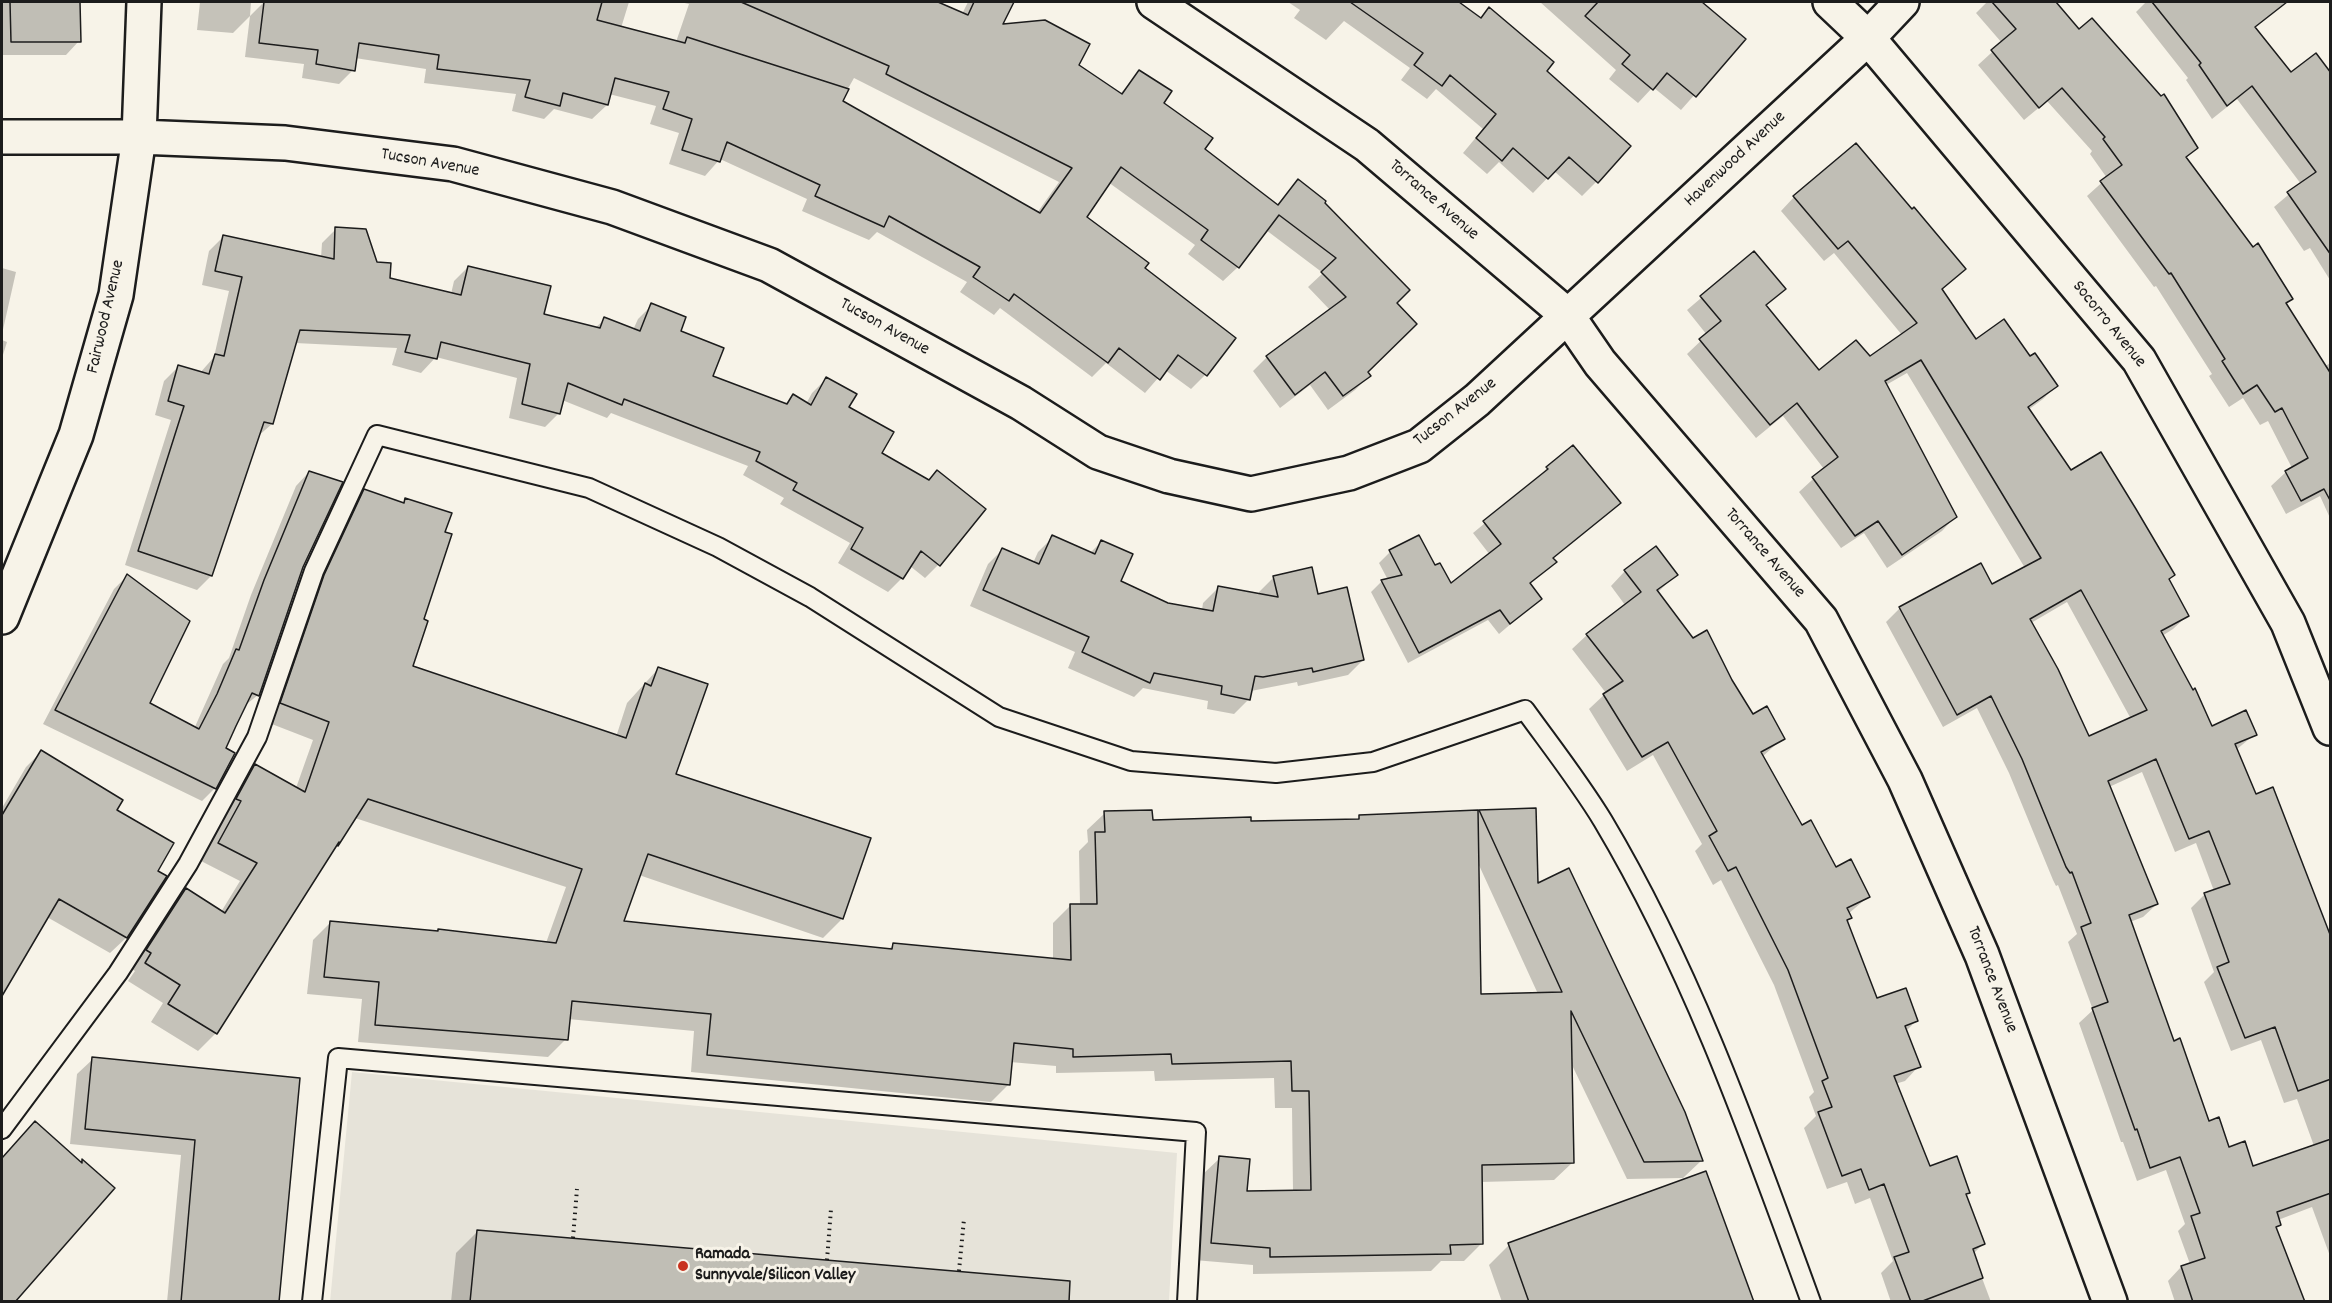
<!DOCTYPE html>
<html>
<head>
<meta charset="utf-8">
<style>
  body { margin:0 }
  #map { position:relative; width:2332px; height:1303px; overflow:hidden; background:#f7f3e8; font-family:Dekko,sans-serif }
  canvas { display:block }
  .frame { position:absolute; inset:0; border:3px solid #1c1c1c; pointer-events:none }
</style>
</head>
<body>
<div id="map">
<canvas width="2332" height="1303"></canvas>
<div class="frame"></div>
</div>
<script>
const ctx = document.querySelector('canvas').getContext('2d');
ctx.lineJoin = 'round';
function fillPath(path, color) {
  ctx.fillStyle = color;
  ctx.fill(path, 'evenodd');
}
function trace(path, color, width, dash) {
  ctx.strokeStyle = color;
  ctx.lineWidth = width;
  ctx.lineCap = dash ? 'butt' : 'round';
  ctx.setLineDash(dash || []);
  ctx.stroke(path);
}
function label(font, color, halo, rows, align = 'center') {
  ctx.font = font + ' Dekko,sans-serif';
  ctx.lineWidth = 6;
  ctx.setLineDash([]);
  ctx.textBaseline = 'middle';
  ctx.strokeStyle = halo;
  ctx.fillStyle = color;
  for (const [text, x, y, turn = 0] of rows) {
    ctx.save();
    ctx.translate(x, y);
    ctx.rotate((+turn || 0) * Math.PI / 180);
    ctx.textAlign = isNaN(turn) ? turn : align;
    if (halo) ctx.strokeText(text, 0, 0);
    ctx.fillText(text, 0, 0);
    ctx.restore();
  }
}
fillPath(new Path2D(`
  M352,1072L1177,1153L1169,1301L330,1302Z`), '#e6e3d9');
fillPath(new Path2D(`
  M2,2H79V41L66,55H2Z
  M200,2H251L250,16L264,2H629L621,28L676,42L689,4L680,2H935L962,14L968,2H1012L1001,26L1077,65L1120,94L1140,72L1162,103L1203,149L1276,206L1298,181L1323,203L1395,304L1366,372L1369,376L1355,390L1328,410L1310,385L1280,408L1253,371L1267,357L1330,310L1308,287L1323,273L1266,230L1238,267L1223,281L1188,254L1195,245L1108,182L1085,217L1143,269L1234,338L1205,375L1191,389L1165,370L1145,393L1106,363L1092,377L1000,308L994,315L960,292L967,282L877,232L869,240L802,211L807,199L720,159L705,176L669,164L679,133L650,124L656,106L609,94L607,105L592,119L554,109L544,119L512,111L516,94L424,83L426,69L355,58L353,70L339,84L302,78L304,64L245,57L250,16L233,33L197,30ZM854,78L1059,182L1037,213L841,101Z
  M1288,2H1457L1479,19L1489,9L1544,71L1597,181L1582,196L1554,171L1533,193L1499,162L1487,174L1463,153L1483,129L1436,89L1427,99L1401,80L1410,68L1344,21L1326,40L1294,18L1300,10Z
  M1540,2H1678L1707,26L1744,39L1681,110L1653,87L1638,103L1609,79L1616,70Z
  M1987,2H2054L2079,31L2196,148L2185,159L2291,299L2285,305L2324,367L2330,363V518L2320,496L2286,514L2271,486L2286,472L2292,468L2268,421L2260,425L2243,398L2229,407L2209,376L2212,374L2156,286L2154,287L2087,196L2107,178L2090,154L2092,151L2047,101L2024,120L1978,65L2002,43L1976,13Z
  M2146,2H2248L2262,20L2254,28L2330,131V280L2310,248L2304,251L2274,207L2301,184L2237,99L2212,119L2186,80L2188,78L2136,12Z
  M1794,197L1964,269L1941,291L1976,341L2029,358L2056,386L2043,399L2028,410L2071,472L2168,580L2187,616L2173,629L2162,636L2211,728L2255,734L2236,750L2255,796L2330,940V1256L2312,1207L2278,1220L2279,1225L2275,1229L2303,1302H2175L2168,1281L2181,1267L2190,1264L2178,1231L2185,1224L2166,1170L2137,1181L2123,1142H2121L2079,1023L2093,1010L2068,942L2077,934L2058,885L2056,886L2053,880L2009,773L1977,708L1943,727L1886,622L1899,609L1980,565L1992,586L2025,568L1907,373L1886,385L1955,517L1942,531L1887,568L1864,533L1841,548L1799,492L1824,469L1783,416L1756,438L1687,354L1707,335L1687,310L1754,253L1784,289L1765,307L1819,372L1869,358L1902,335L1834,253L1824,261L1781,211ZM2067,602L2131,719L2088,738L2031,623ZM2142,772L2175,852L2196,843L2214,891L2205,894L2191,908L2214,972L2204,982L2231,1051L2261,1040L2284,1103L2297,1099L2314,1146L2253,1168L2229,1149L2208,1122L2173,1043L2130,922L2143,917L2157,904L2109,787Z
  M336,229L376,263L389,279L451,294L454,281L468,267L542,315L595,328L605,319L633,330L638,319L652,305L679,332L712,377L784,405L793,396L806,404L812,393L826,379L880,454L939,564L925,578L910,566L902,578L888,592L838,563L850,543L780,504L784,498L743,475L748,466L611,413L607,418L562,400L559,413L545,427L509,418L517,378L436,357L421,373L392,365L397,348L295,343L272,424L257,437L211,576L197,590L125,565L171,420L155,415L164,381L178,367L200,373L214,357L229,291L202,285L209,251L223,237L321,258L322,243Z
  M2,268L16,272L2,334Z
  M2,340L7,342L2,358Z
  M1547,468L1619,503L1552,559L1555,562L1529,585L1540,599L1499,634L1488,620L1408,663L1371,592L1382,581L1388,580L1379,563L1390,552L1434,567L1450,585L1490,555L1473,533L1537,480Z
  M309,472L302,567L258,695L243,707L225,749L215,788L202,801L43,724L114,589L127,576L148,703L194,729L223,664L229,658L251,595L296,486Z
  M365,491L402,503L406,499L443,533L411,666L616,737L627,703L658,669L674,775L869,839L841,920L823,938L639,875L622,923L888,950L893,945L1053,960V923L1070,906H1080L1079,851L1088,842L1087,830L1105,813L1151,822L1249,823L1356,820L1360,817L1477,814L1479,812L1535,810L1537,885L1701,1161L1683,1178L1627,1179L1571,1063L1572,1163L1554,1180L1481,1182L1482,1243L1464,1261H1441L1431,1271L1253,1274V1265L1194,1260L1202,1175L1220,1158L1246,1193L1293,1192L1292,1108H1275L1274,1078L1155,1081L1154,1071L1056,1073V1066L1010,1062L1009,1084L991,1102L691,1072L694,1031L568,1019L566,1039L548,1057L358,1042L362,999L307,994L313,940L330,923L546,943L566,887L355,818L330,852L216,1033L198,1051L151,1022L163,1003L128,981L135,971L130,968L169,908L186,890L221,912L240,881L201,861L224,819L220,817L238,783L255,766L296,788L313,740L264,721L347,509ZM1478,863L1538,994L1479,996Z
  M1053,537L1090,553L1101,542L1119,582L1167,604L1202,610L1203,603L1218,588L1259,595V592L1274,577L1317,596L1363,660L1348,675L1298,686L1297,682L1251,691L1249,699L1234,714L1207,709L1208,701L1143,688L1134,697L1068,668L1075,652L970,606L988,564L1003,549L1033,563L1038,552Z
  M1625,571L1676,575L1657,593L1693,640L1731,680L1753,716L1783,738L1762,757L1801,827L1836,869L1868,897L1848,914L1850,918L1846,921L1876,1000L1916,1021L1906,1031L1919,1066L1905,1081L1895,1084L1930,1168L1968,1193L1965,1195L1983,1244L1973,1254L1991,1302H1891L1881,1273L1893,1261L1870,1198L1855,1204L1847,1182L1827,1189L1804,1128L1816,1116L1809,1097L1814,1092L1774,985L1721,880L1713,885L1695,851L1702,844L1653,755L1627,771L1589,709L1606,693L1572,649L1587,635L1625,605L1611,586Z
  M41,752L115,811L156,871L165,877L126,938L110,953L47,917L14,972L2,984V808L26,767Z
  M93,1059L298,1079L277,1302H167L181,1155L70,1144L77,1074Z
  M20,1138L80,1163L82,1161L113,1188L13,1302H2V1159Z
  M478,1231L1056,1302H451L456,1253Z
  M1509,1245L1752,1302H1502L1489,1265Z`), '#0003');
const building = new Path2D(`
  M10,2H80L81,42H11Z
  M264,2H602L597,20L685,43L687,37L849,89L843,101L1040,213L1072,168L886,74L889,66L741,2H938L968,15L974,2H1014L1003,24L1045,20L1090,44L1079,65L1122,94L1139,70L1172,91L1164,103L1213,138L1205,149L1278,205L1298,179L1326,201L1325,203L1410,290L1397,303L1417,324L1368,372L1371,376L1343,396L1325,372L1295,395L1266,356L1346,297L1321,272L1336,258L1279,215L1239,268L1201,240L1208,230L1121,167L1087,217L1149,263L1145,268L1236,338L1207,376L1178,355L1160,380L1119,348L1108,363L1014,294L1009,301L973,277L980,267L889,216L884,227L815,196L820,185L727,142L720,162L682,150L692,119L663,109L669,92L615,78L608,105L563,93L560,106L525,97L530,80L437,69L439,55L359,43L355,71L316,64L318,50L259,43Z
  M1350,2H1459L1481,18L1489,7L1554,62L1547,71L1631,146L1598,183L1569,157L1548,179L1513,148L1502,161L1476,138L1496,114L1450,75L1442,86L1414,65L1423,53Z
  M1598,2H1702L1746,39L1696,97L1667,73L1653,90L1622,64L1630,55L1585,16Z
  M1992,2H2056L2079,29L2092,18L2161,96L2164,94L2198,148L2186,157L2253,247L2258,243L2293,299L2286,303L2331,374V502L2324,489L2301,501L2285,471L2308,458L2282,408L2275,412L2257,385L2243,394L2222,361L2225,359L2171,273L2169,274L2100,181L2122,165L2103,139L2105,137L2062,88L2039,108L1991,50L2016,29Z
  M2152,2H2287L2255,27L2291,72L2316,53L2331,73V255L2287,192L2316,172L2252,86L2227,106L2199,65L2201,63Z
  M1856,143L1912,209L1914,207L1966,269L1942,289L1976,339L2004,319L2030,356L2035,353L2058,386L2028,407L2071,470L2101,452L2136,509L2175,575L2169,579L2189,616L2161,631L2193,690L2195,688L2212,726L2246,710L2257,735L2235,744L2256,794L2273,787L2331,937V1079L2298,1091L2275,1027L2245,1038L2217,967L2229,962L2204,893L2230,884L2209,831L2189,839L2156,759L2108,781L2158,904L2129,915L2174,1041L2180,1038L2209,1121L2219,1117L2229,1147L2245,1141L2253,1166L2331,1139V1193L2277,1212L2281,1225L2276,1227L2305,1302H2193L2181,1266L2205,1258L2191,1216L2200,1213L2180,1157L2150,1168L2137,1129L2135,1130L2092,1008L2108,1002L2081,927L2091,923L2072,872L2070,873L2066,867L2022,759L1991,696L1957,715L1899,607L1981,563L1992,584L2041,558L1921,360L1885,381L1957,517L1902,555L1878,521L1855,536L1812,477L1838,457L1797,403L1770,425L1699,339L1721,321L1700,296L1754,251L1786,289L1766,305L1819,370L1856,340L1870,356L1917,323L1848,241L1838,249L1793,196ZM2081,590L2147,710L2089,736L2058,669L2030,619Z
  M335,227L366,229L377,262L391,263L390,278L461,295L468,266L551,286L544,314L600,328L604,317L640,331L651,303L686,317L681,331L724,348L713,376L787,404L793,394L811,405L826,377L857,394L849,407L894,432L882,453L929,480L937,470L986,509L940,566L921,551L903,579L851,549L863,528L793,490L797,483L756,461L760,452L624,399L622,405L568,383L560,414L522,404L530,364L441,342L437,359L405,352L410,335L300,330L273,424L264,422L212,576L138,551L184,406L168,401L178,365L209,374L215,354L224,356L242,277L215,271L223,235L334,259Z
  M1573,445L1621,503L1553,558L1557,562L1530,583L1542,599L1510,624L1500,610L1419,653L1381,580L1402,575L1389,550L1419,535L1435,565L1440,563L1451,583L1501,544L1483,521L1548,469L1546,467Z
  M309,471L343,482L303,567L259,696L252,693L236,726L226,748L235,753L216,789L55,710L127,574L190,621L150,703L199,729L217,694L236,649L239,650L264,580Z
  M364,489L404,503L405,498L452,513L445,532L452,534L424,619L428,621L413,666L626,738L645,683L651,686L658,667L708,684L676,774L871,838L843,919L648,854L624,921L892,949L893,943L1071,960L1070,904H1097L1095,832H1105L1104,811L1152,810L1153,820L1251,817V821L1359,819V815L1478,810L1481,994L1562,992L1479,810L1536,808L1538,883L1569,868L1685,1112L1703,1161L1644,1162L1571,1011L1574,1163L1482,1165L1483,1244L1450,1245L1451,1254L1270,1257V1248L1211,1243L1219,1156L1250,1159L1247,1191L1311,1190L1309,1091H1292L1291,1061L1172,1064L1171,1054L1073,1057V1049L1014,1043L1010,1085L707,1055L711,1014L572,1001L568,1040L375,1025L379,982L324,977L330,921L438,931V929L556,943L582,869L368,799L338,846L339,842L217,1034L168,1004L180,985L145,963L151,953L146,950L186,888L225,913L257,863L218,843L241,801L236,799L255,764L305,792L329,722L280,703L324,575Z
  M1052,535L1095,554L1101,540L1133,554L1121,581L1168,603L1213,611L1218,586L1278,597L1273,576L1312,567L1318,594L1347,587L1364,660L1313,672L1312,668L1263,677L1255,676L1250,700L1221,694L1222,686L1154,673L1150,683L1082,652L1089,637L983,590L1002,548L1039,564Z
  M1656,546L1678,575L1657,590L1693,638L1707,630L1732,680L1753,714L1767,706L1785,739L1761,752L1802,825L1811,820L1836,867L1851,859L1870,897L1847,908L1852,918L1847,920L1877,998L1906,988L1918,1021L1905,1026L1921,1067L1894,1076L1930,1166L1957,1156L1970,1193L1966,1194L1985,1244L1973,1249L1983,1278L1920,1302H1911L1894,1257L1909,1252L1884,1184L1869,1190L1861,1169L1842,1176L1818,1112L1832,1107L1822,1081L1828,1078L1788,970L1736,867L1728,871L1709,836L1717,831L1668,742L1642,757L1603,694L1623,681L1586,634L1641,592L1624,570Z
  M41,750L123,800L117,810L174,843L158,871L167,876L127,938L59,899L2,996V815Z
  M92,1057L300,1078L279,1302H181L195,1140L85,1129Z
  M35,1121L82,1163V1159L115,1188L15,1302H2V1158Z
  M1706,1171L1754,1302H1529L1508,1243Z
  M477,1230L1070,1281L1069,1302H470Z`);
fillPath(building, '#c0beb5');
trace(building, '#1c1c1c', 1.5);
const lane = new Path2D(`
  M2,1129L118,973L188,864L257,737L314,571L377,435L589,488L718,547L810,597L999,717L1131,761L1276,773L1373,762L1525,710C1551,746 1580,783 1603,821C1693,972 1751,1138 1811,1302
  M312,1302L338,1058L1196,1132L1187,1302`);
const street = new Path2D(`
  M1154,2L1367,145L1567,315L1600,363L1821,620L1905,780L1982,955L2110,1302
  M1830,2L1868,38L2139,360L2288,623L2330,728
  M2,137H139L285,143L453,164L612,207L769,265L1021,403L1098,452L1169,476L1251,494L1349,473L1419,446L1477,400L1868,38L1902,2
  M2,617L76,435L116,295L139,137L144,2`);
trace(lane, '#1c1c1c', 22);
trace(street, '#1c1c1c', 38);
trace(new Path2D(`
  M573,1238L577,1189
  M827,1260L831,1209
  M959,1271L964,1219`), '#1c1c1c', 4, [1.5, 4.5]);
trace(lane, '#f7f3e8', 18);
trace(street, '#f7f3e8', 33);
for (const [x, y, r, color] of [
  [683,1266,6,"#c8321e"]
]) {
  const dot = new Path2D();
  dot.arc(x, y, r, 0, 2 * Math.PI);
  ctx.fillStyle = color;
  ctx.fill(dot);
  trace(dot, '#f7f3e8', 2);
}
label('18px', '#1c1c1c', '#f7f3e8', [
  ["Havenwood Avenue",1736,160,-43],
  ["Tucson Avenue",430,164,10],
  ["Torrance Avenue",1433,201,41],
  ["Fairwood Avenue",107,317,-77],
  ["Socorro Avenue",2108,325,51],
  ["Tucson Avenue",884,328,29],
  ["Tucson Avenue",1456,413,-38],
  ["Torrance Avenue",1764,554,49],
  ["Torrance Avenue",1991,980,69]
]);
label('bold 18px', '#1c1c1c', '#f7f3e8', [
  ["Ramada",695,1256],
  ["Sunnyvale/Silicon Valley",695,1277]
], 'left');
</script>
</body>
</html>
